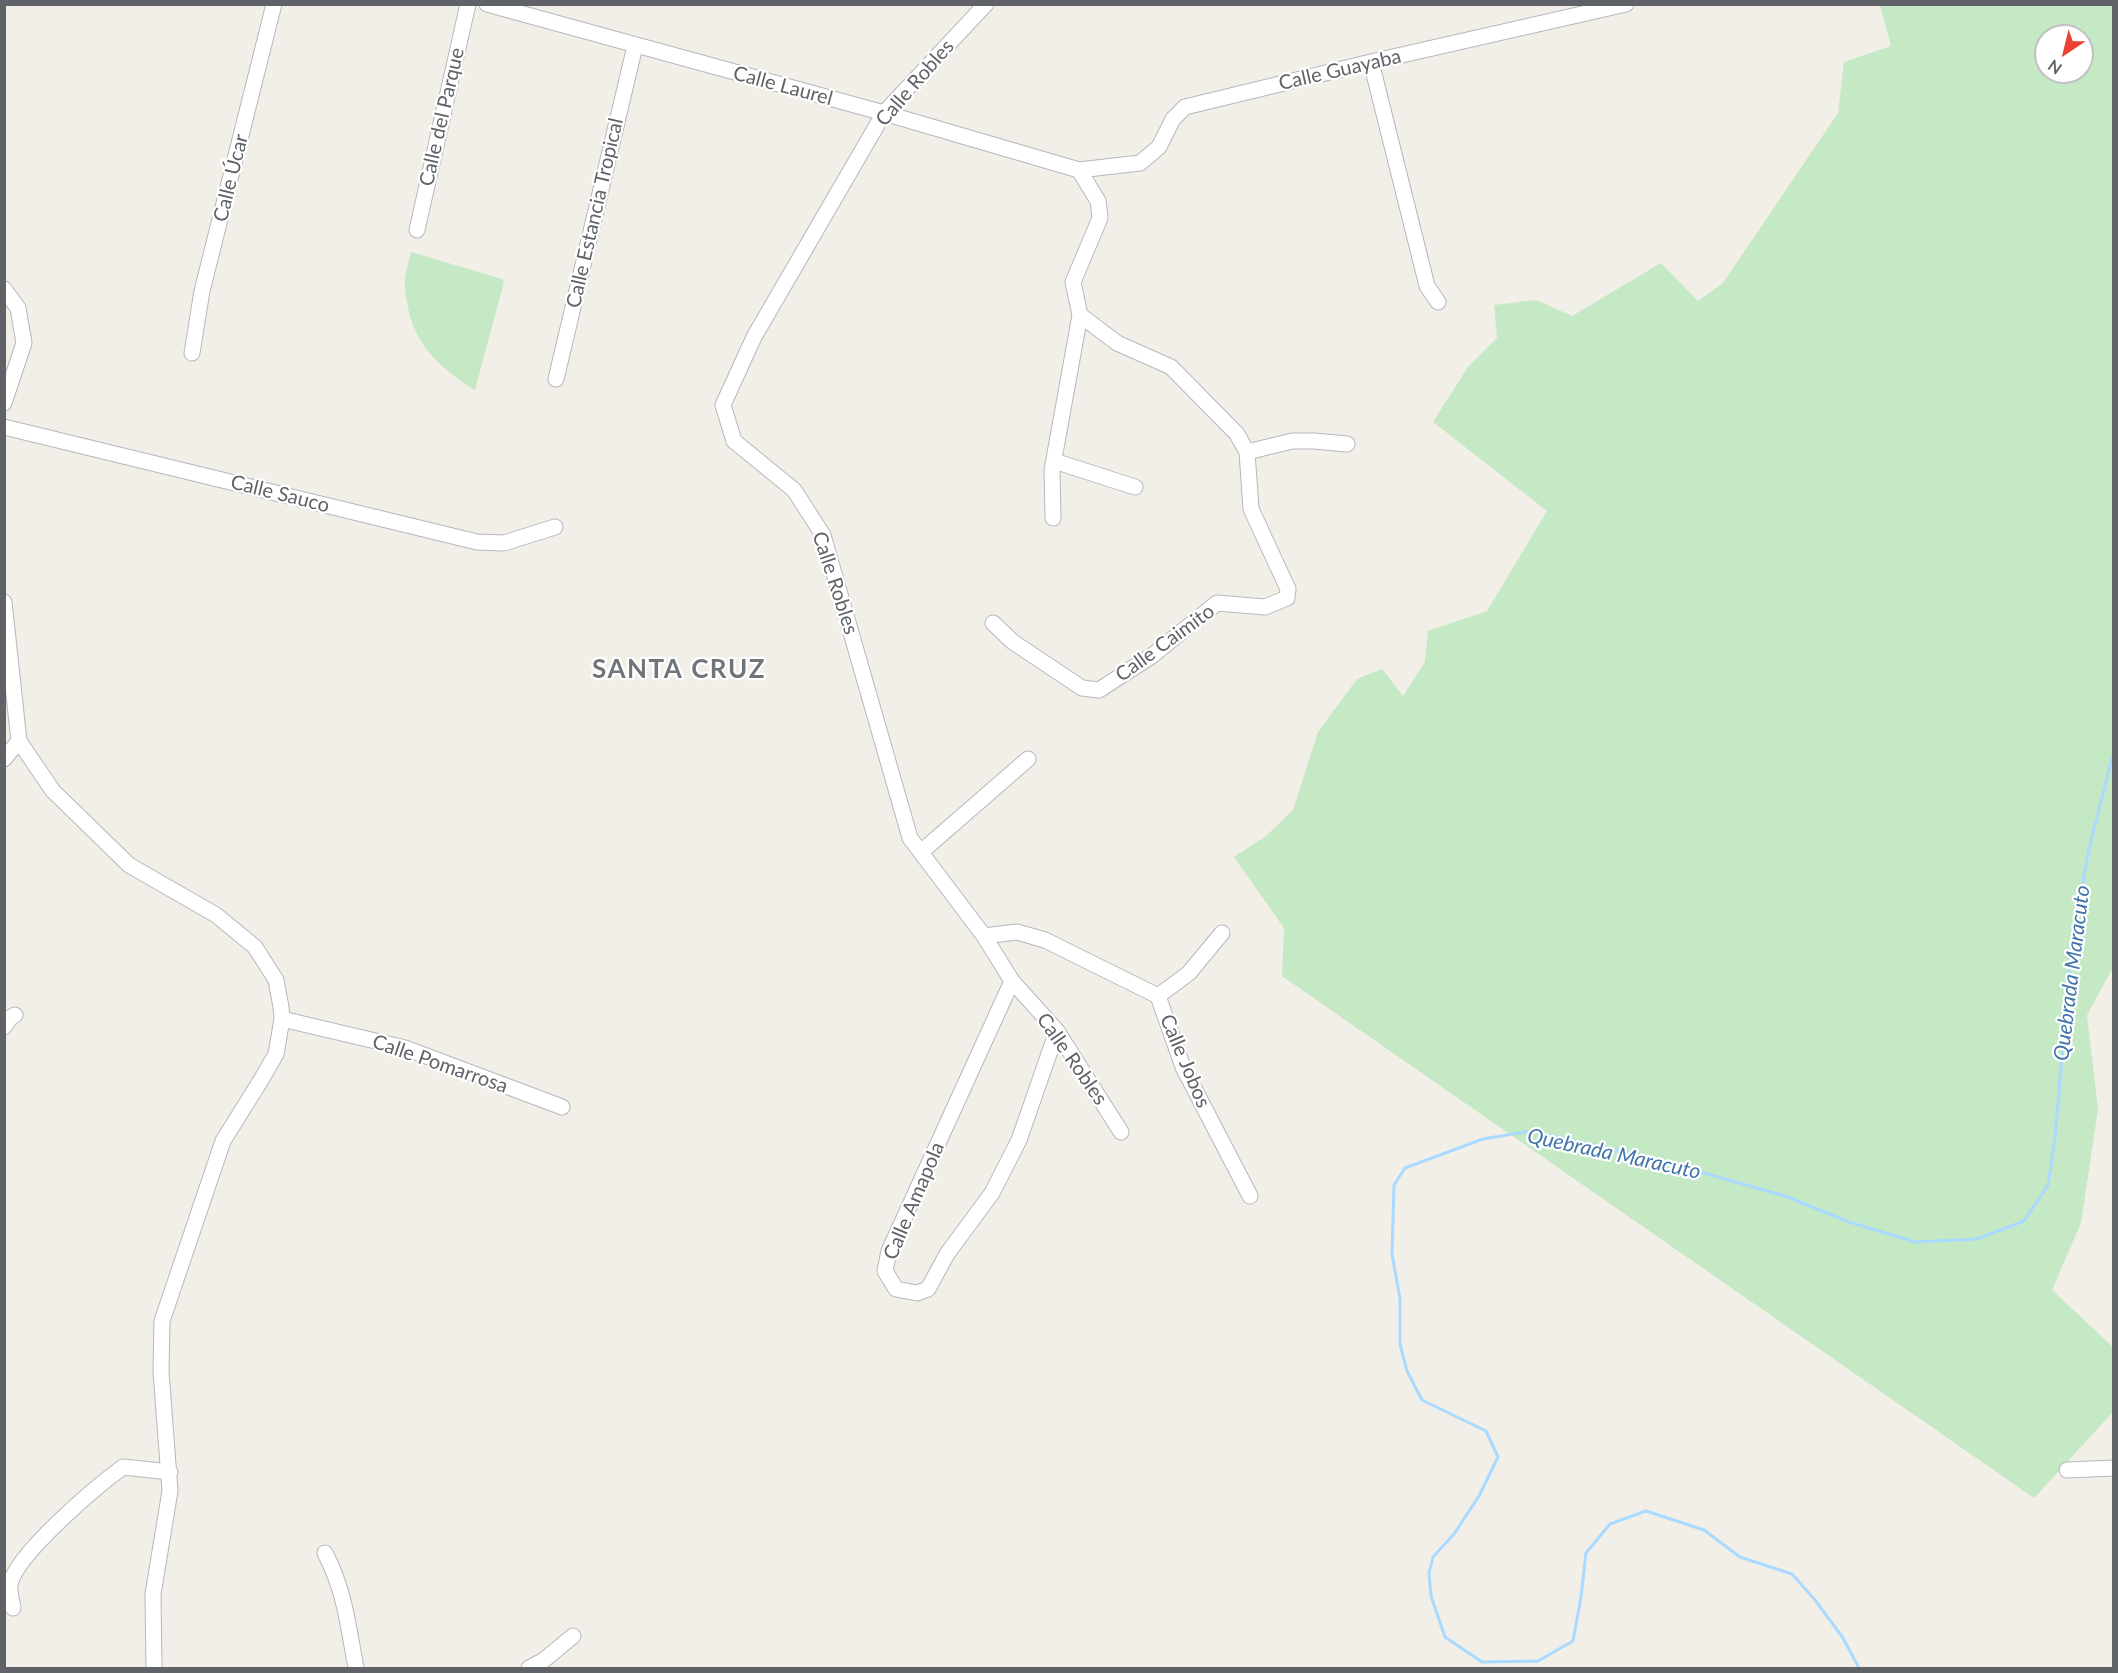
<!DOCTYPE html>
<html>
<head>
<meta charset="utf-8">
<style>
  body { margin:0 }
  #map { position:relative; width:2118px; height:1673px; overflow:hidden; background:#f1efe8; font-family:Lato,sans-serif }
  canvas { display:block }
  .frame { position:absolute; inset:0; border:6px solid #5f6368; pointer-events:none }
  .north { position:absolute; left:2034px; top:24px; width:60px; height:60px; box-sizing:border-box; background:#fff; border:2px solid #bfc1c3; border-radius:50%; rotate:215deg; font-size:16px; font-weight:700; line-height:24px; text-align:center; color:#5f6368 }
  .north::after { content:''; display:block; margin:auto; width:21px; height:27px; background:#ea4335; clip-path:polygon(50% 0,100% 100%,50% 72%,0 100%) }
</style>
</head>
<body>
<div id="map">
<canvas width="2118" height="1673"></canvas>
<div class="frame"></div>
<div class="north">N</div>
</div>
<script>
const ctx = document.querySelector('canvas').getContext('2d');
ctx.lineJoin = 'round';
function fillPath(path, color) {
  ctx.fillStyle = color;
  ctx.fill(path, 'evenodd');
}
function trace(path, color, width, dash) {
  ctx.strokeStyle = color;
  ctx.lineWidth = width;
  ctx.lineCap = dash ? 'butt' : 'round';
  ctx.setLineDash(dash || []);
  ctx.stroke(path);
}
function label(font, color, halo, rows, align = 'center') {
  ctx.font = font + ' Lato,sans-serif';
  ctx.lineWidth = 4.5;
  ctx.setLineDash([]);
  ctx.textBaseline = 'middle';
  ctx.strokeStyle = halo;
  ctx.fillStyle = color;
  for (const [text, x, y, turn = 0] of rows) {
    ctx.save();
    ctx.translate(x, y);
    ctx.rotate((+turn || 0) * Math.PI / 180);
    ctx.textAlign = isNaN(turn) ? turn : align;
    if (halo) ctx.strokeText(text, 0, 0);
    ctx.fillText(text, 0, 0);
    ctx.restore();
  }
}
fillPath(new Path2D(`
  M1880,5H2113L2114,966L2087,1015L2098,1109L2081,1223L2052,1290L2113,1347V1412L2034,1498L1282,976L1284,928L1234,857L1266,836L1293,810L1318,732L1357,679L1382,669L1403,696L1425,662L1428,631L1487,611L1547,511L1433,422L1468,367L1497,338L1494,305L1536,300L1572,316L1661,263L1698,301L1723,283L1838,113L1844,62L1891,46ZM2046,36H2082V72H2046Z
  M411,252L502,279L504,282L475,390C441,369 413,344 407,302C406,295 404,287 405,279C406,270 409,261 411,252Z`), '#c5e8c5');
trace(new Path2D(`
  M1859,1668L1843,1638L1815,1600L1792,1574L1740,1557L1704,1530L1646,1511L1610,1524L1586,1553L1581,1597L1573,1641L1538,1661L1482,1662L1445,1637L1431,1596L1429,1573L1433,1557L1454,1534L1479,1496L1498,1457L1486,1431L1422,1400L1407,1371L1400,1344V1299L1392,1254L1394,1185L1405,1168L1483,1139L1531,1131L1647,1157L1785,1196L1849,1222L1915,1242L1977,1239L2024,1221L2048,1185L2055,1138L2071,951L2088,853L2114,750`), '#aadaff', 3);
const minor = new Path2D(`
  M487,4L884,113L1079,170L1140,163L1159,147L1173,119L1185,107L1371,62L1626,4
  M986,4L884,113L754,337L723,405L734,441L794,490L823,535L910,838L984,936L1012,981L1057,1031L1121,1132
  M1371,62L1427,286L1438,302
  M417,230L468,4
  M4,289L18,308L24,343L4,403
  M192,353L202,291L274,4
  M556,379L635,46
  M4,427L477,542L504,543L555,527
  M1247,452L1292,441H1314L1347,444
  M1054,461L1135,487
  M1053,518L1052,470L1080,315
  M4,602L19,741L53,791L129,865L216,915L255,947L276,980L281,1007L282,1019L276,1054L261,1080L223,1141L162,1321L161,1372L170,1491L153,1594L154,1668
  M993,623L1013,642L1082,688L1099,690L1153,655L1217,603L1265,607L1287,598L1288,589L1251,509L1247,452L1237,434L1171,367L1117,343L1080,315L1073,282L1100,218L1098,201L1079,170
  M4,759L19,741
  M921,852L1028,759
  M984,936L1017,932L1045,940L1158,996L1183,1067L1250,1196
  M1012,981L889,1251L885,1271L896,1289L917,1293L928,1289L947,1254L992,1193L1019,1140L1057,1031
  M1158,996L1189,973L1222,933
  M282,1019L405,1048L562,1107
  M4,1027L11,1017L15,1015
  M2067,1470L2114,1468
  M325,1553C345,1591 348,1626 356,1668
  M13,1608C12,1601 9,1592 10,1585C15,1555 97,1486 123,1467L170,1472
  M529,1668L544,1660L573,1636`);
trace(minor, '#b5b8bc', 17);
trace(minor, '#fff', 15);
label('20px', '#5f6368', '#fff', [
  ["Calle Guayaba",1340,70,-13],
  ["Calle Robles",915,83,-49],
  ["Calle Laurel",783,86,15],
  ["Calle del Parque",442,117,-77],
  ["Calle Úcar",231,178,-76],
  ["Calle Estancia Tropical",595,213,-77],
  ["Calle Sauco",280,494,14],
  ["Calle Robles",835,583,72],
  ["Calle Caimito",1165,643,-36],
  ["Calle Robles",1072,1059,55],
  ["Calle Jobos",1185,1061,67],
  ["Calle Pomarrosa",440,1064,19],
  ["Calle Amapola",914,1201,-67]
]);
label('italic 21px', '#4174aa', '#fff', [
  ["Quebrada Maracuto",2072,973,-83],
  ["Quebrada Maracuto",1614,1154,12]
]);
ctx.letterSpacing = '1.5px';
label('bold 26px', '#70757a', '#fff', [
  ["SANTA CRUZ",679,670]
]);
ctx.letterSpacing = '0px';
</script>
</body>
</html>
